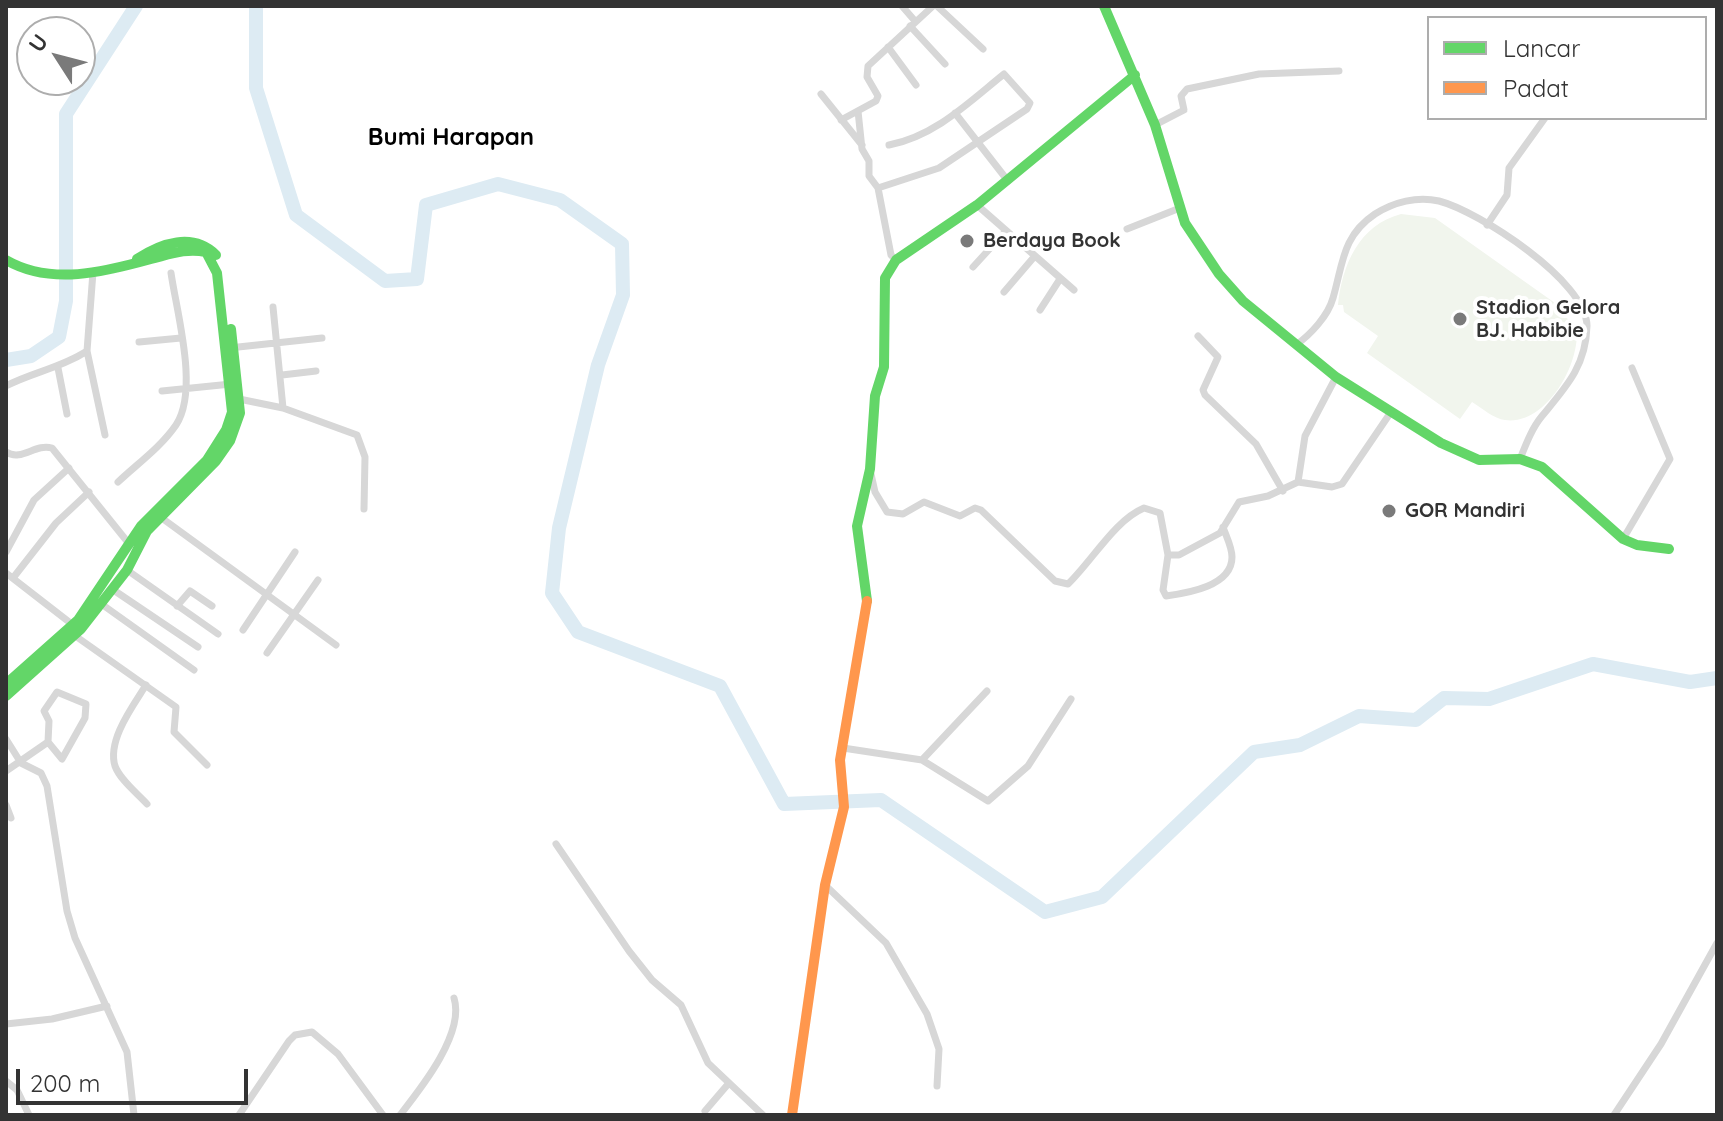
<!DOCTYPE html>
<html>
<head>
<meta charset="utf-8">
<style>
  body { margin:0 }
  #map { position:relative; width:1723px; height:1121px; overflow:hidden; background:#fff; font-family:Quicksand,sans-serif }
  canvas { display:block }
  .frame { position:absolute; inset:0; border:8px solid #333; pointer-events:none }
  .legend { position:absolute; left:1427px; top:16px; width:280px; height:104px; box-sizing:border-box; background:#fff; border:2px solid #adadad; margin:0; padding:10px 14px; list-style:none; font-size:24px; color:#333 }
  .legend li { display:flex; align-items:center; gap:16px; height:40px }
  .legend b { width:40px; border:2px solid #adadad }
  .north { position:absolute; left:16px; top:16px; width:80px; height:80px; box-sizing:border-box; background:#fff; border:2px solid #adadad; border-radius:50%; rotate:306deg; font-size:22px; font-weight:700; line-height:32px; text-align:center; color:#333 }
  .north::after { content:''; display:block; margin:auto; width:28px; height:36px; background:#7a7a7a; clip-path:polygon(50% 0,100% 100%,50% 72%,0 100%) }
  .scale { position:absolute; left:16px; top:1069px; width:232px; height:36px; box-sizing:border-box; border:4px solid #333; border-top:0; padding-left:10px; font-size:24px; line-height:28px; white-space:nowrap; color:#333; -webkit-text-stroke:6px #fff; paint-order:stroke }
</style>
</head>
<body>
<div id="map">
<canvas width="1723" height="1121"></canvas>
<div class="frame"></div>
<ul class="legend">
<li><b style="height:10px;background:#63d668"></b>Lancar</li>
<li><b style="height:10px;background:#ff974d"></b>Padat</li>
</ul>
<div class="north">U</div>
<div class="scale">200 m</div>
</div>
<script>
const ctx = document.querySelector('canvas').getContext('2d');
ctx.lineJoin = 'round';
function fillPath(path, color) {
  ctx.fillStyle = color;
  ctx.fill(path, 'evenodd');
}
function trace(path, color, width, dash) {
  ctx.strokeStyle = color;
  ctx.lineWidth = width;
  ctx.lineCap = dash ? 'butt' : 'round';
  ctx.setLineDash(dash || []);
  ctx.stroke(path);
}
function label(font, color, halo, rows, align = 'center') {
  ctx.font = font + ' Quicksand,sans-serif';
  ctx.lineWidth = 8;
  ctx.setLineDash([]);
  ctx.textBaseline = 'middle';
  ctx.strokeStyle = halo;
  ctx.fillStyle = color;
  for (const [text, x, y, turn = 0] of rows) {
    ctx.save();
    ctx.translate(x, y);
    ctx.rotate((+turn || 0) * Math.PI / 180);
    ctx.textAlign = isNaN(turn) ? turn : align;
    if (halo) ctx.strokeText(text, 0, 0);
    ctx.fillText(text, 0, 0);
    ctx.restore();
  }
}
fillPath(new Path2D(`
  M1401,214L1435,218L1562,308L1560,313L1576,325C1583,360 1547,426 1505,420C1494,419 1482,408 1472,402L1460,419L1367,353L1378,336L1344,312L1343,305H1338C1342,265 1359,225 1401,214Z`), '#f1f5ed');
trace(new Path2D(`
  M256,6V88L296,215L385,281L417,279L426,205L498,184L560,200L622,244L623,295L598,365L559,528L552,593L578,632L720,686L784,804L881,800L1045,912L1102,897L1254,752L1300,745L1359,716L1416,720L1444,698L1489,699L1593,664L1690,682L1717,678
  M6,360L31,356L59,337L66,301V114L136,6`), '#ddebf3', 14);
trace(new Path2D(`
  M902,6L915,21
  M937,6L983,49
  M910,26L945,64
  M888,47L916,85
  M821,94L862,145
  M858,111L862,149L869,161V176L878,188L891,255L896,260
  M955,113L1008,181
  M841,120L876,101L878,96L867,77L868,66L933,6
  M1155,125L1184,110L1181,96L1187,89L1259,74L1339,71
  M878,188L939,168L1027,109L1030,103L1004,74C968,103 935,136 889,145
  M977,205L1074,290
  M1487,225L1507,195L1509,168L1545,118
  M1127,229L1180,208
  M973,267L1005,232
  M93,272L87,351L105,435
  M1004,292L1034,257
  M273,307L283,408
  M1040,310L1060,279
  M1198,336L1218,357L1203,390L1205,395L1256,444L1283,491
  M139,342L181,338
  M1296,345C1311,334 1328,316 1333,298C1343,264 1342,236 1375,214C1394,202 1417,196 1439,201C1478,211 1587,281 1587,326C1586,366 1566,387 1542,416C1532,428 1526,444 1520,459
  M229,348L322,338
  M58,368L67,414
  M282,375L316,371
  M6,386C33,372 61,368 87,351
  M162,391L231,384
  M239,399L283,408L357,435L365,457L364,509
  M6,452C22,462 35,443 52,448L130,545
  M871,474L875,492L887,512L903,514L924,502L960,516L975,508L981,510L1055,581L1068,584C1092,561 1115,520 1144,508L1160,513L1168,555H1179L1220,533L1239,502L1268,496L1298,482L1332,487L1342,484L1391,412
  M118,482C137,464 161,447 176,425C199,390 177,314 171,273
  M1298,482L1305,436L1336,377
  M159,516L336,645
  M1623,539L1670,459L1632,368
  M6,552L34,500L69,468
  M1168,555L1163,590L1166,596C1188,593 1232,586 1232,557C1232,547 1226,536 1223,527
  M127,570L218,634
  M6,573L73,625
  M13,578L56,523L89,492
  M112,589L198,647
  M100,603L194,670
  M177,606L190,591L212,606
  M243,630L295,552
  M74,635L176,707L174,732L207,765
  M267,653L318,580
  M146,685C133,706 107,740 115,766C120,780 138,794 147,804
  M6,739L21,763L41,773L47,786L67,911L75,938L127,1052L134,1115
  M843,748L922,760L988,801L1028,766L1071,699
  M922,760L987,691
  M6,771L48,742L49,721L44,711L57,692L86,704L85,718L62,759L48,742
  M6,805L11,818
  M556,844L629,951L652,980L681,1005L708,1063L763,1115
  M825,885L886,943L927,1014L939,1049L937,1086
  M6,1024L52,1019L107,1006
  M6,1081L17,1090L29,1115
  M705,1111L729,1083
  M239,1115L289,1041L295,1035L312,1032L338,1054L383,1115
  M400,1115C422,1087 465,1033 454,998
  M1614,1115L1661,1044L1717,943`), '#d7d7d7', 7);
trace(new Path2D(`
  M1104,6L1155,125L1185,223L1219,274L1243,301L1336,377L1441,443L1479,460L1520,459L1542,467L1623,539L1637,545L1669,549
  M137,259C161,243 193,232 216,255
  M6,260C51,286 104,272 151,259C171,254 186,248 206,252L217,273L232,412L226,430L207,460L141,526L78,620L6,684
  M867,601L857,526L870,469L875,396L884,367L885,278L896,260L977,205L1135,75
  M6,696L81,629L127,570L147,531L216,461L230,441L240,413L231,329`), '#63d668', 10);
trace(new Path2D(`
  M792,1115L825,885L844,807L840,760L867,601`), '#ff974d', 10);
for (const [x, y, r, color] of [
  [967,241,8,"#7a7a7a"],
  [1460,319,8,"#7a7a7a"],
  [1389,511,8,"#7a7a7a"]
]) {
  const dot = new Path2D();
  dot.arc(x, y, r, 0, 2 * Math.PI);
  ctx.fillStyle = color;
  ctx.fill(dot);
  trace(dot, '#fff', 3);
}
label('bold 20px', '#333', '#fff', [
  ["Berdaya Book",983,241],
  ["Stadion Gelora",1476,308],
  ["BJ. Habibie",1476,331],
  ["GOR Mandiri",1405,511]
], 'left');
label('bold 24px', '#000', '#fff', [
  ["Bumi Harapan",451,138]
]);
</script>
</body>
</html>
